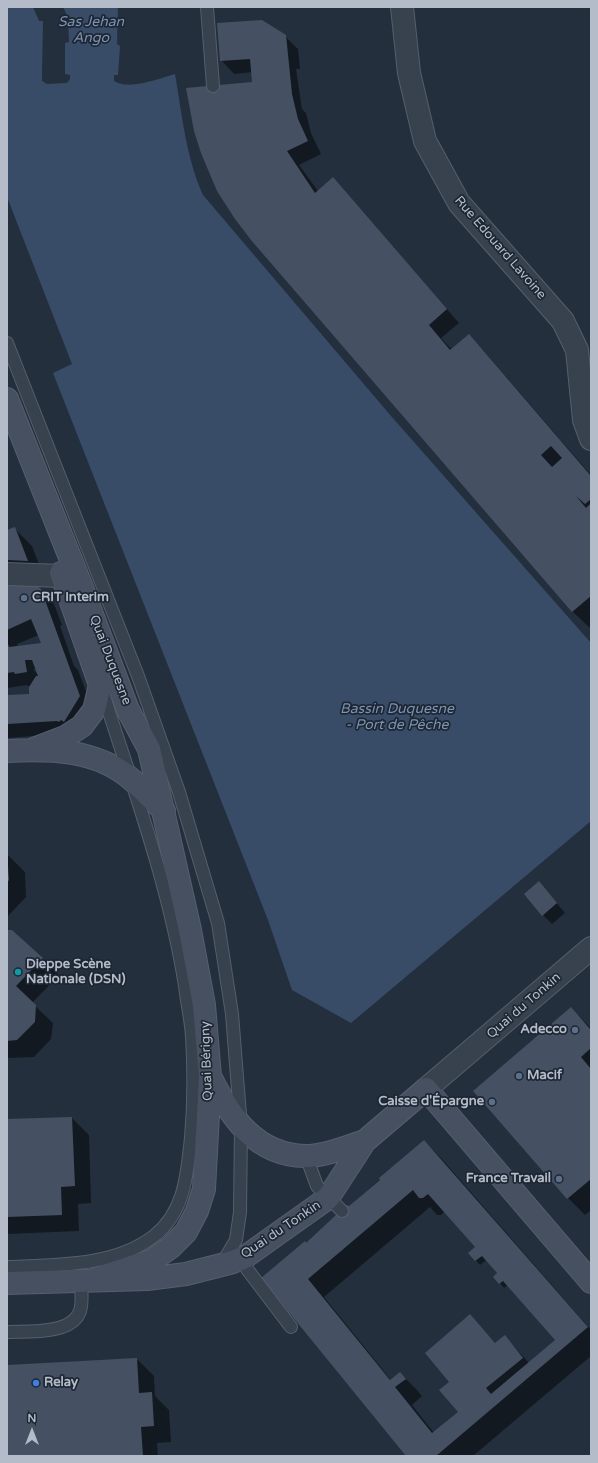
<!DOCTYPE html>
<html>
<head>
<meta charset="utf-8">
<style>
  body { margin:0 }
  #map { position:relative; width:598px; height:1463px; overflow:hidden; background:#242f3e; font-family:"Varela Round",sans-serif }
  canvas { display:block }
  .frame { position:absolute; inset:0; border:8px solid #b4bcc9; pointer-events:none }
  .north { position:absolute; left:12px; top:1411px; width:40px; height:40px; -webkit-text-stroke:3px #1d2633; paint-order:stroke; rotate:0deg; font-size:11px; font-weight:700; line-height:16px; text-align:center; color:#b4bcc9 }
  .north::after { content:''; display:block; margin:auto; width:14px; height:18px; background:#b4bcc9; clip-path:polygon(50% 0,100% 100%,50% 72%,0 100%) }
</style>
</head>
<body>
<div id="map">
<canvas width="598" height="1463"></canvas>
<div class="frame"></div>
<div class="north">N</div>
</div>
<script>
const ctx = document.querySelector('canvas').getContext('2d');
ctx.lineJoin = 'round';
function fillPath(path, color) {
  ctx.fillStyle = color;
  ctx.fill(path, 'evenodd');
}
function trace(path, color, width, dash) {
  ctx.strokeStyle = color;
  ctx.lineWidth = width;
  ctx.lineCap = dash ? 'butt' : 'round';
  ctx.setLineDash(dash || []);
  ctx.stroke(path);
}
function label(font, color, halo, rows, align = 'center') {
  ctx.font = font + ' "Varela Round",sans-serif';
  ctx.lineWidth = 3.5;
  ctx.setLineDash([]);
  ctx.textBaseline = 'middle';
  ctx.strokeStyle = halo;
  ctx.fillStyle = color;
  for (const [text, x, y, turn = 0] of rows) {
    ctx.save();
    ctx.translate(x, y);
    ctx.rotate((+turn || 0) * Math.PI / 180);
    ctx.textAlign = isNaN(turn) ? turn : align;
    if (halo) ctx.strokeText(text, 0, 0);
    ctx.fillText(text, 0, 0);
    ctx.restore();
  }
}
fillPath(new Path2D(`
  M7,7H33L39,21H43L42,74V81L47,84L67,83L70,79V75L65,74V43L69,42L68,17L63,7H118L117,44L120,46L118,75H114V81C129,91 160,78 175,74C182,114 186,158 203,195L391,416L591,643V821L351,1023L292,990L268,920L53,373L72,364L7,197Z`), '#394c67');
fillPath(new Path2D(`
  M285,36L298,49L300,69H296L302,109L306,113L311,133L321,154L299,165L318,191L333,179L459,323L441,338L452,350L482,349L591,475L590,628L573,612L243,229L254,86L253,72L234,74L221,60Z
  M15,529L32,546L44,577L7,576V532Z
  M7,584L40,590L54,604L62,625L60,626L74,666L78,670L93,710L72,733L7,738V696L30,695V687L27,685L7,688ZM39,635L43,644L18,648L17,644ZM33,669H37L39,676Z
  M7,854L25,872L26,897L7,917Z
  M539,882L565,913L552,924L543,915Z
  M7,931L42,958L59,975L32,1003L53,1023L51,1039L34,1057L7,1058Z
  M571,1008L591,1028V1210L585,1215L568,1198L475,1091Z
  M72,1118L89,1135L91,1203L78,1204L79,1231L7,1234V1120Z
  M424,1141L441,1158L591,1330V1356L473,1456H407L263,1278L306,1244ZM430,1207L437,1215H441L445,1211L476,1247L469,1253L480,1265L486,1260L502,1278L494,1277L500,1283L504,1288L508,1285L556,1340L529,1363L505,1337L496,1344L470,1315L450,1382L459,1412L434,1433L412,1405L422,1396L417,1390L400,1373L391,1380L324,1297Z
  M137,1359L154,1376L155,1396L169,1410L171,1442L157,1443L158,1456H7V1366Z`), '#0007');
fillPath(new Path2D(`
  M262,20L286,35L292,94L298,119L308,141L287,151L315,193L333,177L447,309L429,325L450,350L469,334L591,476V499L585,504L576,496L586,508L591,503V596L572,612L251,240L235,219L217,191L201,153L194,131L186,88L252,82L250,59L220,61L217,23ZM551,446L562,458L552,467L541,455Z
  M15,527L28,561L7,560V530Z
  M7,583L35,584L41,589L80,696L64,722L61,720L59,722L57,721L7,724V695L29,694V687L36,676H38L32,660H25L27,672L15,674L14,672L7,673V641L9,647L41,643L31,619L7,630Z
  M7,853L9,880L7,883Z
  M539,881L557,903L542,916L524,894Z
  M7,930H12L43,958L16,986L36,1005L35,1022L17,1040L7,1041Z
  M571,1007L591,1030V1048L581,1057L591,1069V1179L567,1199L473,1091Z
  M72,1117L75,1186L61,1187L62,1215L7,1217V1119Z
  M424,1140L588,1327L436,1456H406L261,1278L305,1241L306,1243L337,1214L347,1205L349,1206L380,1180L379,1178ZM413,1190L419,1198H423L428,1194L475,1247L468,1253L475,1261L482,1256L497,1273L493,1277L499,1284L503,1281L555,1340L491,1394L486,1388L523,1358L505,1335L495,1343L470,1314L425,1353L449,1382L439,1390L458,1412L432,1433L395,1387L406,1379L400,1372L390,1380L308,1279Z
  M137,1358L139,1393L152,1392L154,1426L141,1427L143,1456H7V1365Z`), '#455162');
const service = new Path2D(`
  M207,7L213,86
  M7,343L138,676L179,792L218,923L232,1014L241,1127L240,1212L236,1240L221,1265
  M306,1156L317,1186L342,1211
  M245,1257L247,1269L291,1327
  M7,1267C55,1265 114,1267 154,1236C185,1212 187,1174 191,1138C194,1104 194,1070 192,1036C191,1020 187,1003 185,986C169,885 133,788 102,690
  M7,1332C28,1331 72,1335 80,1311C83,1302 81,1290 81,1280`);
const minor = new Path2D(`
  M402,7L409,73L425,141L459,203L563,321L577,350L584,420L591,439
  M7,574L62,576
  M426,1089L591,948`);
const secondary = new Path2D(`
  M7,399L81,585L128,710L149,749L190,930L204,1005L210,1077L204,1189L197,1211L186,1232L171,1247L153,1260L96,1279
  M31,750L65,737L82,726L94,710L100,685L61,573
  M7,751C50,749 96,749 131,779C142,788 153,800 164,811
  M211,1078C230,1117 256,1155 305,1156C325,1156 346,1147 365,1141
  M7,1283L147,1279L186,1274L233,1262L245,1257L328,1198L365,1141L426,1089L591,1282`);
trace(service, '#565f6c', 14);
trace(minor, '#565f6c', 24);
trace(secondary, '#565f6c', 24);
trace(service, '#38414e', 12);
trace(minor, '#38414e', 22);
trace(secondary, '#465061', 22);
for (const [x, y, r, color] of [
  [24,598,4,"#5c6f8a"],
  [18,972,4,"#0f9aa8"],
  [575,1030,4,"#5c6f8a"],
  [519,1076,4,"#5c6f8a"],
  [492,1102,4,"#5c6f8a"],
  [559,1179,4,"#5c6f8a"],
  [36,1383,4,"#3f7fe0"]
]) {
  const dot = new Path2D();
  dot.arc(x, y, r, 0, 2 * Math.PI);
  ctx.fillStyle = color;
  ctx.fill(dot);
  trace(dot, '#1d2633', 1.5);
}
label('13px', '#b4bcc9', '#1d2633', [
  ["Rue Edouard Lavoine",500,248,49],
  ["Quai Duquesne",110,660,69],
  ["Quai du Tonkin",524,1006,-41],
  ["Quai Bérigny",207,1061,-92],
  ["Quai du Tonkin",281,1230,-34]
]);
label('bold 13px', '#b4bcc9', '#1d2633', [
  ["CRIT Interim",32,598],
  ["Dieppe Scène",26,965],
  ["Nationale (DSN)",26,980],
  ["Adecco",567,1030,"right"],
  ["Macif",527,1076],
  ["Caisse d'Épargne",484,1102,"right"],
  ["France Travail",551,1179,"right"],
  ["Relay",44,1383]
], 'left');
label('italic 14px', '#7c92b1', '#1d2633', [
  ["Sas Jehan",91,22],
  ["Ango",91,38],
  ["Bassin Duquesne",397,709],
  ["- Port de Pêche",397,725]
]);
</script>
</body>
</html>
